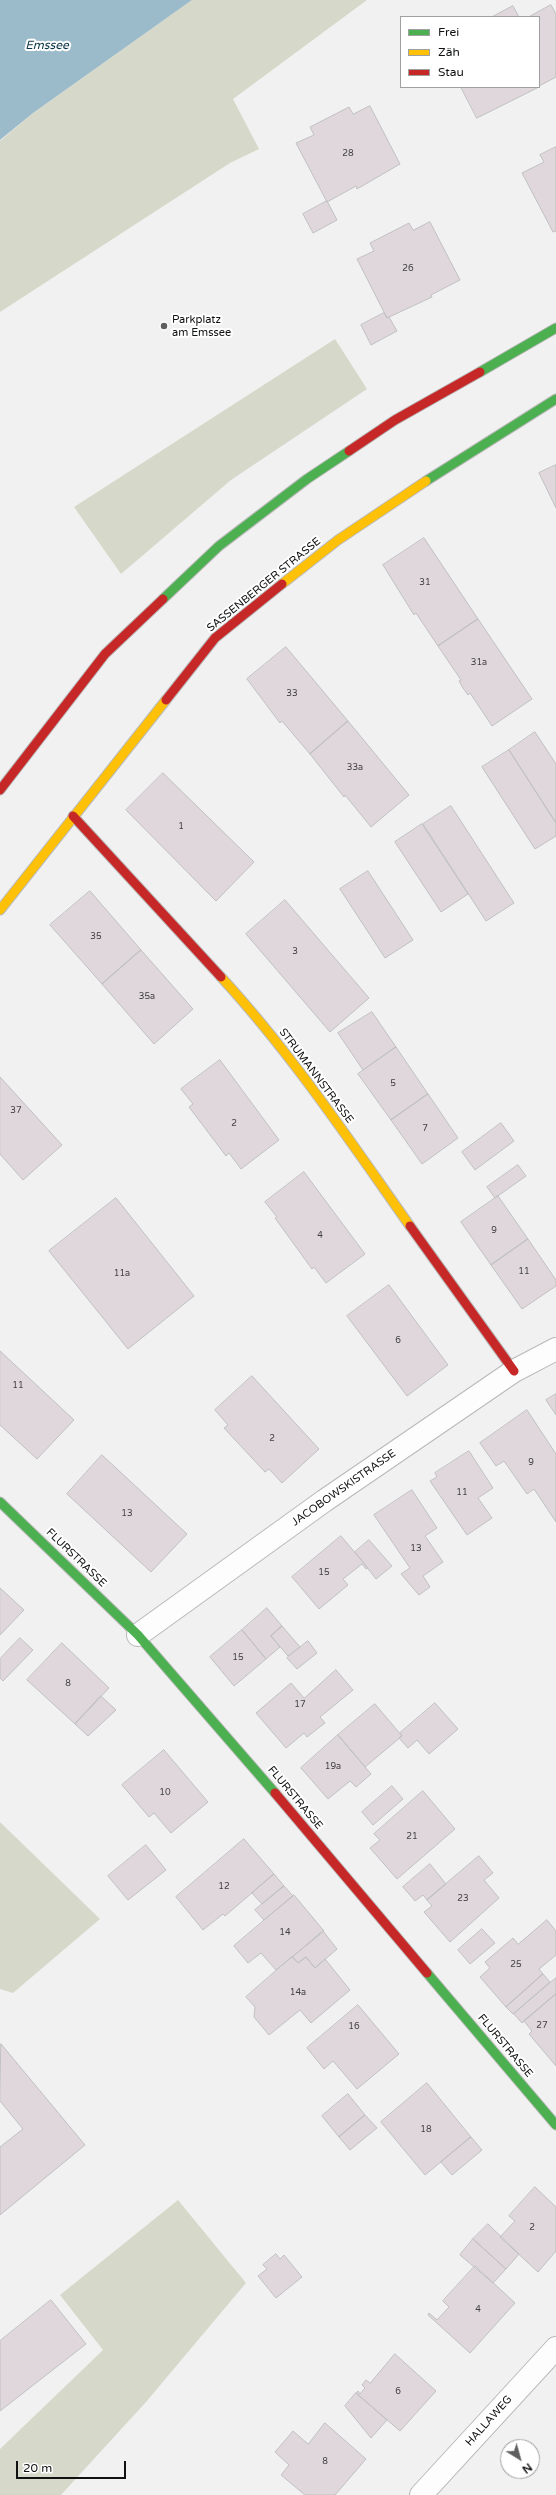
<!DOCTYPE html>
<html>
<head>
<meta charset="utf-8">
<style>
  body { margin:0 }
  #map { position:relative; width:556px; height:2495px; overflow:hidden; background:#f1f1f1; font-family:"Varela Round",sans-serif }
  canvas { display:block }
  .legend { position:absolute; left:400px; top:16px; width:140px; height:72px; box-sizing:border-box; background:#fff; border:1px solid #9fa0a0; margin:0; padding:5px 7px; list-style:none; font-size:12px; color:#101111 }
  .legend li { display:flex; align-items:center; gap:8px; height:20px }
  .legend b { width:20px; border:1px solid #9fa0a0 }
  .north { position:absolute; left:500px; top:2439px; width:40px; height:40px; box-sizing:border-box; background:#fff; border:1px solid #9fa0a0; border-radius:50%; rotate:143deg; font-size:11px; font-weight:700; line-height:16px; text-align:center; color:#101111 }
  .north::after { content:''; display:block; margin:auto; width:14px; height:18px; background:#5f5f5f; clip-path:polygon(50% 0,100% 100%,50% 72%,0 100%) }
  .scale { position:absolute; left:16px; top:2461px; width:110px; height:18px; box-sizing:border-box; border:2px solid #101111; border-top:0; padding-left:5px; font-size:12px; line-height:14px; white-space:nowrap; color:#101111; -webkit-text-stroke:3px #fff; paint-order:stroke }
</style>
</head>
<body>
<div id="map">
<canvas width="556" height="2495"></canvas>
<ul class="legend">
<li><b style="height:5px;background:#4caf50"></b>Frei</li>
<li><b style="height:5px;background:#ffc107"></b>Zäh</li>
<li><b style="height:5px;background:#c62828"></b>Stau</li>
</ul>
<div class="north">N</div>
<div class="scale">20 m</div>
</div>
<script>
const ctx = document.querySelector('canvas').getContext('2d');
ctx.lineJoin = 'round';
function fillPath(path, color) {
  ctx.fillStyle = color;
  ctx.fill(path, 'evenodd');
}
function trace(path, color, width, dash) {
  ctx.strokeStyle = color;
  ctx.lineWidth = width;
  ctx.lineCap = dash ? 'butt' : 'round';
  ctx.setLineDash(dash || []);
  ctx.stroke(path);
}
function label(font, color, halo, rows, align = 'center') {
  ctx.font = font + ' "Varela Round",sans-serif';
  ctx.lineWidth = 4;
  ctx.setLineDash([]);
  ctx.textBaseline = 'middle';
  ctx.strokeStyle = halo;
  ctx.fillStyle = color;
  for (const [text, x, y, turn = 0] of rows) {
    ctx.save();
    ctx.translate(x, y);
    ctx.rotate((+turn || 0) * Math.PI / 180);
    ctx.textAlign = isNaN(turn) ? turn : align;
    if (halo) ctx.strokeText(text, 0, 0);
    ctx.fillText(text, 0, 0);
    ctx.restore();
  }
}
fillPath(new Path2D(`
  M192,0H367L233,99L259,149L230,163L0,312V141L33,113Z
  M335,339L367,389L231,480L121,574L74,507Z
  M0,1822L100,1919L13,1993L0,1989Z
  M178,2200L246,2283L146,2402L61,2495H0V2449L103,2350L60,2295Z`), '#d6d9ca');
fillPath(new Path2D(`
  M0,0H192L33,113L0,140Z`), '#9bbbcb');
const building = new Path2D(`
  M551,5L556,14V77L539,86V17H529Z
  M513,6L519,17H492Z
  M461,87H537V88L477,118Z
  M370,106L400,164L357,189L356,186L327,202L296,143L314,135L310,127L349,107L353,114Z
  M556,147V231L553,232L522,173L544,162L540,155Z
  M327,201L337,220L313,233L303,214Z
  M430,222L460,280L431,295L432,297L387,318L357,259L374,251L370,243L409,223L413,230Z
  M384,313L387,318L389,317L397,331L371,345L361,325Z
  M556,465V508L539,473Z
  M424,538L478,619L438,646L416,613L414,615L383,565Z
  M478,619L532,699L492,726L470,693L468,695L463,688L459,681L461,680L438,646Z
  M286,647L348,721L310,754L282,721L280,723L247,679Z
  M348,721L409,795L371,827L345,795L344,797L310,754Z
  M535,732L556,764V823L509,750Z
  M509,750L556,823V836L535,849L482,767Z
  M163,773L254,862L216,901L126,810Z
  M451,806L514,903L486,921L423,824Z
  M422,824L468,894L441,912L395,842Z
  M368,871L413,940L385,958L340,889Z
  M90,891L141,950L102,984L50,925Z
  M285,900L369,998L330,1032L246,934Z
  M141,950L193,1009L154,1044L102,984Z
  M372,1012L396,1047L363,1070L338,1033Z
  M396,1047L428,1094L391,1120L358,1074Z
  M220,1060L279,1140L241,1169L229,1153L226,1156L189,1107L193,1104L181,1089Z
  M0,1077L62,1145L23,1180L0,1154Z
  M428,1094L458,1138L422,1164L391,1120Z
  M501,1123L514,1141L475,1170L462,1152Z
  M518,1165L526,1176L495,1198L487,1187Z
  M304,1172L365,1254L326,1283L314,1267L312,1269L275,1218L277,1217L265,1202Z
  M498,1196L528,1239L491,1265L461,1222Z
  M116,1198L194,1296L128,1349L49,1251Z
  M528,1239L556,1280V1286L522,1309L491,1265Z
  M389,1285L448,1365L407,1396L347,1316Z
  M0,1351L74,1420L37,1459L0,1425Z
  M252,1376L319,1449L282,1483L269,1469L265,1472L224,1428L228,1425L215,1410Z
  M556,1394V1415L546,1400Z
  M527,1410L556,1454V1522L534,1489L527,1494L504,1461L496,1466L480,1443Z
  M469,1451L493,1488L478,1498L492,1518L467,1535L430,1481L437,1477L435,1473Z
  M102,1455L187,1534L151,1572L67,1494Z
  M412,1490L437,1528L425,1536L443,1562L423,1576L430,1587L419,1595L401,1574L410,1568L374,1515Z
  M341,1536L368,1568L366,1569L362,1564L343,1579L348,1585L319,1609L292,1577Z
  M369,1540L392,1566L376,1579L355,1552Z
  M0,1588L24,1610L0,1635Z
  M267,1608L282,1626L271,1636L280,1647L266,1659L242,1630Z
  M282,1626L300,1647L288,1656L271,1636Z
  M242,1630L266,1659L234,1686L210,1657Z
  M20,1638L33,1650L3,1681L0,1678V1659Z
  M308,1641L317,1653L297,1669L287,1658Z
  M62,1643L109,1688L75,1724L27,1680Z
  M336,1670L353,1690L320,1717L325,1723L307,1737L304,1733L286,1748L256,1713L291,1683L304,1698Z
  M101,1696L116,1710L88,1736L75,1724Z
  M435,1703L458,1729L429,1754L417,1740L408,1748L399,1738L402,1736L400,1733Z
  M375,1704L402,1736L365,1767L338,1735Z
  M338,1735L371,1774L356,1787L350,1781L328,1799L301,1768Z
  M164,1750L208,1802L171,1833L154,1813L149,1817L122,1785Z
  M392,1786L403,1799L373,1825L362,1812Z
  M423,1791L455,1829L397,1879L370,1848L380,1840L374,1834Z
  M244,1839L274,1874L225,1916L223,1914L203,1930L176,1897Z
  M146,1845L166,1870L128,1900L108,1876Z
  M479,1856L493,1873L484,1880L499,1898L450,1942L424,1912L432,1906L427,1900Z
  M430,1864L446,1884L427,1900L423,1895L415,1901L403,1887Z
  M274,1874L284,1886L262,1904L252,1893Z
  M284,1886L293,1896L264,1920L255,1910Z
  M294,1895L324,1931L276,1970L261,1953L248,1963L234,1946Z
  M547,1920L556,1931V1955L539,1969L543,1974L506,2007L480,1977L490,1968L485,1962L513,1938L518,1944Z
  M482,1929L495,1943L470,1964L458,1950Z
  M323,1931L337,1949L315,1968L306,1957L298,1963L293,1957Z
  M292,1957L298,1963L306,1957L315,1968L325,1959L350,1990L311,2023L300,2010L269,2035L254,2017L255,2007L246,1997Z
  M543,1974L550,1982L513,2014L506,2007Z
  M556,1978V1994L522,2023L514,2014Z
  M556,1994V2066L529,2034L532,2031L524,2021Z
  M358,2005L399,2054L357,2089L333,2061L324,2069L307,2048Z
  M1,2044L85,2145L0,2215V2147L23,2129L0,2101Z
  M427,2083L471,2137L425,2175L381,2122Z
  M348,2094L365,2115L339,2137L322,2116Z
  M365,2115L377,2128L350,2150L339,2137Z
  M471,2137L482,2150L452,2175L441,2162Z
  M535,2187L556,2207V2251L538,2272L500,2237L515,2221L509,2216Z
  M488,2224L519,2254L506,2269L473,2239Z
  M473,2239L506,2269L493,2283L460,2255Z
  M276,2254L280,2259L284,2255L302,2277L276,2298L258,2276L267,2269L263,2265Z
  M475,2266L515,2303L470,2353L428,2315L429,2313L437,2320L449,2307L443,2301Z
  M51,2300L86,2344L0,2411V2341Z
  M395,2354L436,2391L400,2431L356,2393L358,2391L360,2394L365,2388L362,2385L366,2380L370,2383Z
  M356,2393L387,2420L371,2438L345,2406Z
  M325,2423L366,2459L335,2495H305L281,2475L289,2465L275,2452L293,2431L308,2444Z`);
fillPath(building, '#dfd7dc');
trace(building, '#c0c0c0', 1);
const street = new Path2D(`
  M138,1635L324,1501L514,1371L556,1349
  M421,2495L556,2348`);
const fast = new Path2D(`
  M480,372L556,328
  M426,481L556,399
  M163,599L219,546L307,479L349,451
  M0,1502L138,1635L275,1793
  M427,1973L556,2125`);
const slow = new Path2D(`
  M282,584L338,540L426,481
  M0,910L166,700
  M221,977C291,1053 350,1141 410,1226`);
const jam = new Path2D(`
  M349,451L395,420L480,372
  M166,700L215,638L282,584
  M0,790L105,654L163,599
  M73,816L221,977
  M410,1226L514,1371
  M275,1793L427,1973`);
trace(street, '#b9b9b9', 24);
trace(fast, '#b9b9b9', 11);
trace(slow, '#b9b9b9', 11);
trace(jam, '#b9b9b9', 11);
trace(street, '#fdfdfd', 22);
trace(fast, '#4caf50', 9);
trace(slow, '#ffc107', 9);
trace(jam, '#c62828', 9);
for (const [x, y, r, color] of [
  [164,326,4,"#5f5f5f"]
]) {
  const dot = new Path2D();
  dot.arc(x, y, r, 0, 2 * Math.PI);
  ctx.fillStyle = color;
  ctx.fill(dot);
  trace(dot, '#fff', 1.5);
}
label('9px', '#444244', null, [
  ["28",348,154],
  ["26",408,269],
  ["31",425,583],
  ["31a",479,663],
  ["33",292,694],
  ["33a",355,768],
  ["1",181,827],
  ["35",96,937],
  ["3",295,952],
  ["35a",147,997],
  ["5",393,1084],
  ["37",16,1111],
  ["2",234,1124],
  ["7",425,1129],
  ["9",494,1231],
  ["4",320,1236],
  ["11",524,1272],
  ["11a",122,1274],
  ["6",398,1341],
  ["11",18,1386],
  ["2",272,1439],
  ["9",531,1463],
  ["11",462,1493],
  ["13",127,1514],
  ["13",416,1549],
  ["15",324,1573],
  ["15",238,1658],
  ["8",68,1684],
  ["17",300,1705],
  ["19a",333,1767],
  ["10",165,1793],
  ["21",412,1837],
  ["12",224,1887],
  ["23",463,1899],
  ["14",285,1933],
  ["25",516,1965],
  ["14a",298,1993],
  ["27",542,2026],
  ["16",354,2027],
  ["18",426,2130],
  ["2",532,2228],
  ["4",478,2310],
  ["6",398,2392],
  ["8",325,2462]
]);
label('11px', '#101111', '#fff', [
  ["Parkplatz",172,320],
  ["am Emssee",172,333]
], 'left');
label('11px', '#101111', '#fff', [
  ["SASSENBERGER STRASSE",264,585,-39],
  ["STRUMANNSTRASSE",316,1076,53],
  ["JACOBOWSKISTRASSE",344,1488,-35],
  ["FLURSTRASSE",76,1558,44],
  ["FLURSTRASSE",295,1798,50],
  ["FLURSTRASSE",505,2046,50],
  ["HALLAWEG",489,2421,-48]
]);
label('italic 12px', '#093445', '#fff', [
  ["Emssee",47,46]
]);
</script>
</body>
</html>
